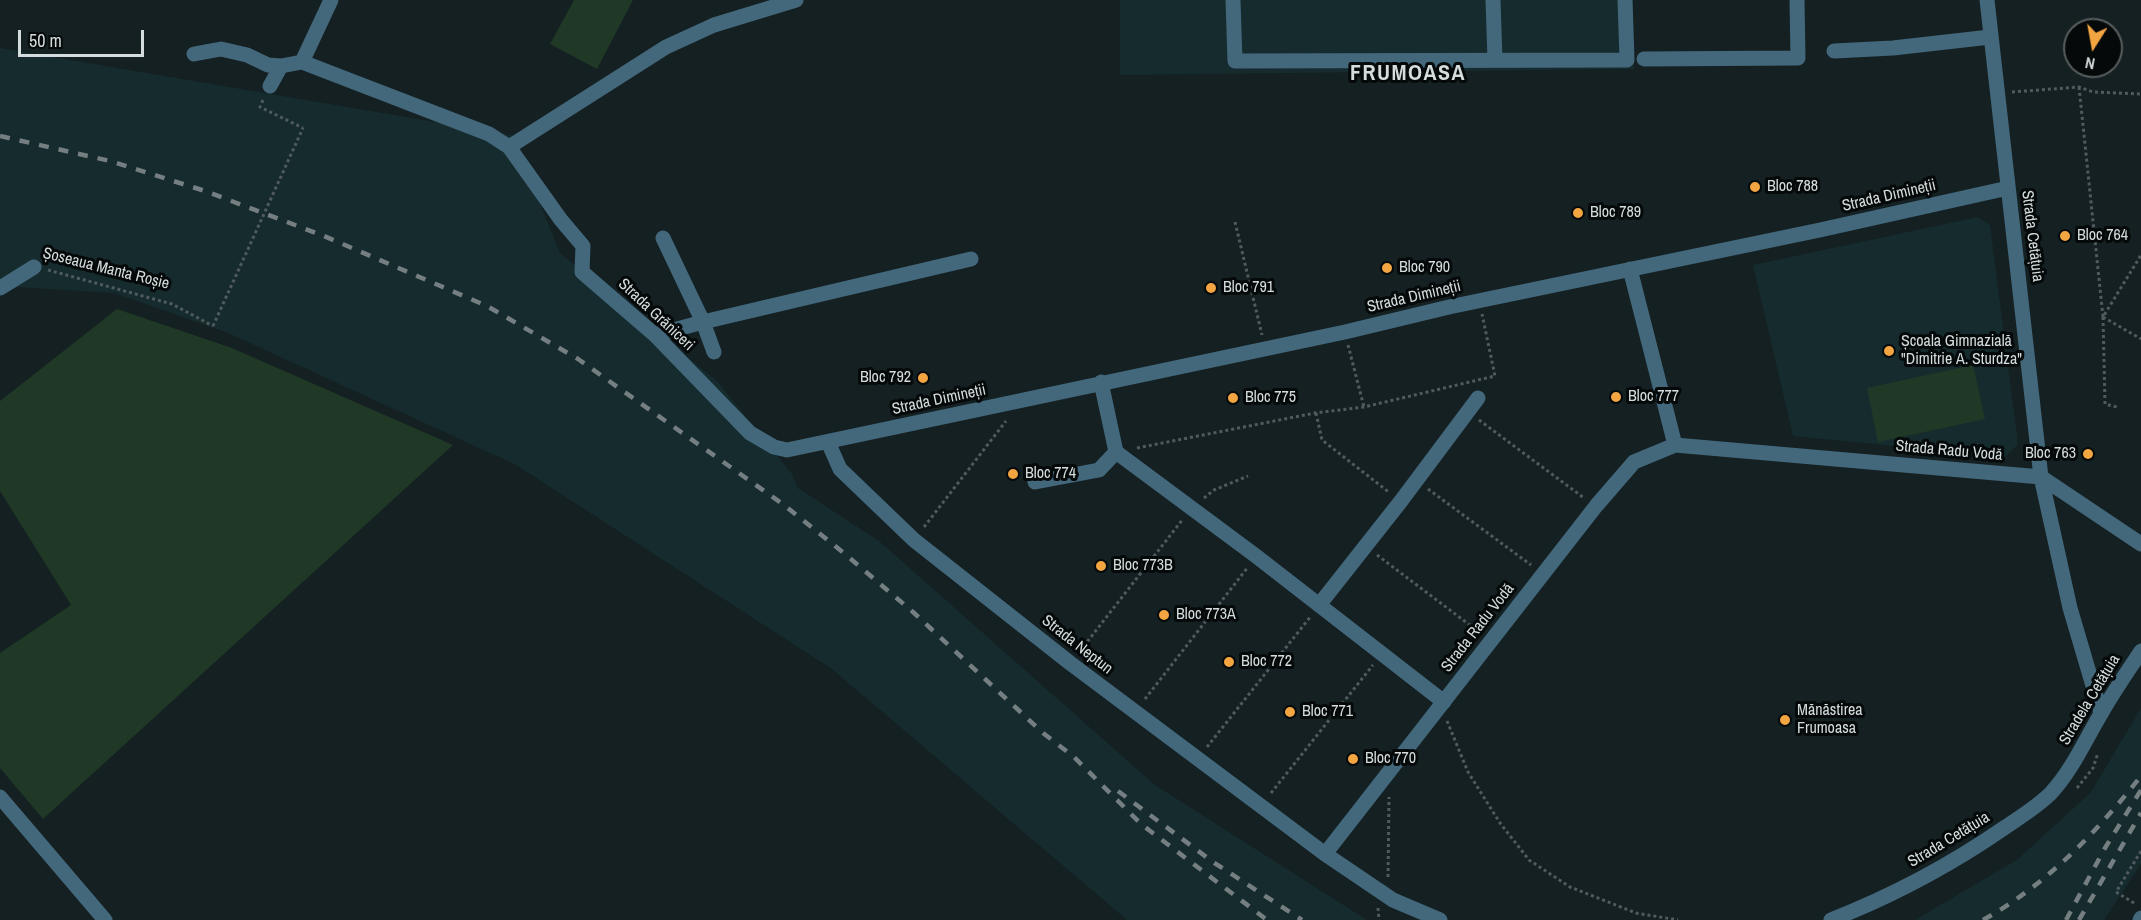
<!DOCTYPE html>
<html>
<head>
<meta charset="utf-8">
<style>
  body { margin:0 }
  #map { position:relative; width:2141px; height:920px; overflow:hidden; background:#142022; font-family:"Archivo Narrow",sans-serif }
  canvas { display:block }
  .north { position:absolute; left:2063px; top:18px; width:60px; height:60px; box-sizing:border-box; background:#050909; border:2px solid #585d5e; border-radius:50%; rotate:191deg; font-size:16px; font-weight:700; line-height:24px; text-align:center; color:#d4dcdd }
  .north::after { content:''; display:block; margin:auto; width:21px; height:27px; background:#f2a541; clip-path:polygon(50% 0,100% 100%,50% 72%,0 100%) }
  .scale { position:absolute; left:18px; top:30px; width:126px; height:27px; box-sizing:border-box; border:3px solid #d4dcdd; border-top:0; padding-left:8px; font-size:18px; line-height:21px; white-space:nowrap; color:#d4dcdd; -webkit-text-stroke:4px #050909; paint-order:stroke }
</style>
</head>
<body>
<div id="map">
<canvas width="2141" height="920"></canvas>
<div class="north">N</div>
<div class="scale">50 m</div>
</div>
<script>
const ctx = document.querySelector('canvas').getContext('2d');
ctx.lineJoin = 'round';
function fillPath(path, color) {
  ctx.fillStyle = color;
  ctx.fill(path, 'evenodd');
}
function trace(path, color, width, dash) {
  ctx.strokeStyle = color;
  ctx.lineWidth = width;
  ctx.lineCap = dash ? 'butt' : 'round';
  ctx.setLineDash(dash || []);
  ctx.stroke(path);
}
function label(font, color, halo, rows, align = 'center') {
  ctx.font = font + ' "Archivo Narrow",sans-serif';
  ctx.lineWidth = 6;
  ctx.setLineDash([]);
  ctx.textBaseline = 'middle';
  ctx.strokeStyle = halo;
  ctx.fillStyle = color;
  for (const [text, x, y, turn = 0] of rows) {
    ctx.save();
    ctx.translate(x, y);
    ctx.rotate((+turn || 0) * Math.PI / 180);
    ctx.textAlign = isNaN(turn) ? turn : align;
    if (halo) ctx.strokeText(text, 0, 0);
    ctx.fillText(text, 0, 0);
    ctx.restore();
  }
}
fillPath(new Path2D(`
  M1120,0H1633L1634,69L1120,75Z
  M0,48L512,135L560,253L718,382L792,474L798,488L879,541L1155,785L1367,920H1127L832,669L516,465L228,333L114,293L0,286Z
  M1978,217L1990,225L2018,444L2005,457L1793,436L1753,265Z
  M2141,708V864L2104,920H1915L2018,859L2091,792Z`), '#162b2e');
fillPath(new Path2D(`
  M574,0H633L597,69L550,44Z
  M117,309L232,348L453,445L43,819L0,768V653L71,605L0,491V401Z
  M1973,365L1985,419L1878,442L1867,388Z`), '#203826');
trace(new Path2D(`
  M2079,87L2103,317L2141,255
  M2012,92L2079,87L2093,92L2141,94
  M263,100L260,107L303,128
  M1235,222L1262,335
  M48,270L172,304L213,326
  M2103,317L2105,404L2117,407
  M2103,317L2141,339
  M1348,345L1364,407
  M1316,413L1322,440L1390,493
  M1479,420L1584,498
  M1137,448L1315,413L1364,407L1495,376L1482,314
  M1428,489L1531,565
  M1204,498L1214,490L1248,476
  M924,527L1006,421
  M1377,555L1479,632
  M1080,651L1183,519
  M1145,699L1248,567
  M1447,721L1468,772L1500,823L1529,860L1570,887L1636,913L1678,920
  M1207,747L1311,616
  M2077,788L2093,768L2098,753
  M1271,793L1373,665
  M1388,877L1389,797
  M2134,903L2116,892L2141,851
  M1378,908L1379,920`), '#505b5d', 3, [3, 3]);
trace(new Path2D(`
  M1233,0L1235,61L1627,60L1625,0
  M1493,0L1495,60
  M1987,0L2041,477L2070,608L2101,713
  M1834,51L1893,48L1990,37
  M194,54L221,49L247,55L268,65L281,66L302,62
  M1644,59L1798,58L1797,0
  M302,62L489,134L509,147L561,220L583,246L582,272L655,335L750,433L774,447L787,450L1345,332L1449,307L1820,230L2008,188
  M302,62L331,0
  M270,86L281,66
  M509,147L666,47L714,25L796,0
  M663,238L703,322L714,352
  M1630,269L1675,445
  M0,288L34,267
  M655,335L703,322L971,259
  M1101,382L1116,452L1256,556L1444,702
  M828,442L840,469L914,540L1070,663L1325,854L1393,900L1440,920
  M1035,482L1099,470L1116,452
  M1319,605L1401,501L1478,398
  M0,797L105,920
  M1325,854L1596,506L1634,462L1675,445L2041,477L2141,544
  M1831,920C1892,896 1949,866 2004,828C2020,817 2037,807 2051,793C2073,769 2085,740 2102,712C2114,691 2128,671 2141,651
  M2140,920L2141,918`), '#43687c', 15);
trace(new Path2D(`
  M0,136L110,161L205,191L324,236L487,306L578,359L784,505L845,554L913,612L1043,733L1074,757L1141,824L1267,920
  M1118,791L1213,862L1302,920
  M1983,920C2046,885 2096,833 2141,776
  M2066,920L2105,848L2141,790
  M2079,920L2141,813`), '#757f81', 4.5, [10, 10]);
trace(new Path2D(`
  M213,326L303,128`), '#505b5d', 3, [3, 3]);
for (const [x, y, r, color] of [
  [1755,187,6,"#f2a541"],
  [1578,213,6,"#f2a541"],
  [2065,236,6,"#f2a541"],
  [1387,268,6,"#f2a541"],
  [1211,288,6,"#f2a541"],
  [1889,351,6,"#f2a541"],
  [923,378,6,"#f2a541"],
  [1616,397,6,"#f2a541"],
  [1233,398,6,"#f2a541"],
  [2088,454,6,"#f2a541"],
  [1013,474,6,"#f2a541"],
  [1101,566,6,"#f2a541"],
  [1164,615,6,"#f2a541"],
  [1229,662,6,"#f2a541"],
  [1290,712,6,"#f2a541"],
  [1785,720,6,"#f2a541"],
  [1353,759,6,"#f2a541"]
]) {
  const dot = new Path2D();
  dot.arc(x, y, r, 0, 2 * Math.PI);
  ctx.fillStyle = color;
  ctx.fill(dot);
  trace(dot, '#050909', 2);
}
label('16px', '#d4dcdd', '#050909', [
  ["Bloc 788",1767,187],
  ["Bloc 789",1590,213],
  ["Bloc 764",2077,236],
  ["Bloc 790",1399,268],
  ["Bloc 791",1223,288],
  ["Școala Gimnazială",1901,342],
  ["\"Dimitrie A. Sturdza\"",1901,360],
  ["Bloc 792",911,378,"right"],
  ["Bloc 777",1628,397],
  ["Bloc 775",1245,398],
  ["Bloc 763",2076,454,"right"],
  ["Bloc 774",1025,474],
  ["Bloc 773B",1113,566],
  ["Bloc 773A",1176,615],
  ["Bloc 772",1241,662],
  ["Mănăstirea",1797,711],
  ["Frumoasa",1797,729],
  ["Bloc 771",1302,712],
  ["Bloc 770",1365,759]
], 'left');
label('16px', '#d4dcdd', '#050909', [
  ["Strada Dimineții",1889,196,-13],
  ["Strada Cetățuia",2032,236,83],
  ["Șoseaua Manta Roșie",106,269,14],
  ["Strada Dimineții",1414,297,-13],
  ["Strada Grăniceri",656,315,43],
  ["Strada Dimineții",939,400,-12],
  ["Strada Radu Vodă",1949,451,5],
  ["Strada Radu Vodă",1478,628,-52],
  ["Strada Neptun",1077,645,38],
  ["Stradela Cetățuia",2090,700,-59],
  ["Strada Cetățuia",1949,840,-31]
]);
ctx.letterSpacing = '1.5px';
label('bold 22px', '#d4dcdd', '#050909', [
  ["FRUMOASA",1408,74]
]);
ctx.letterSpacing = '0px';
</script>
</body>
</html>
